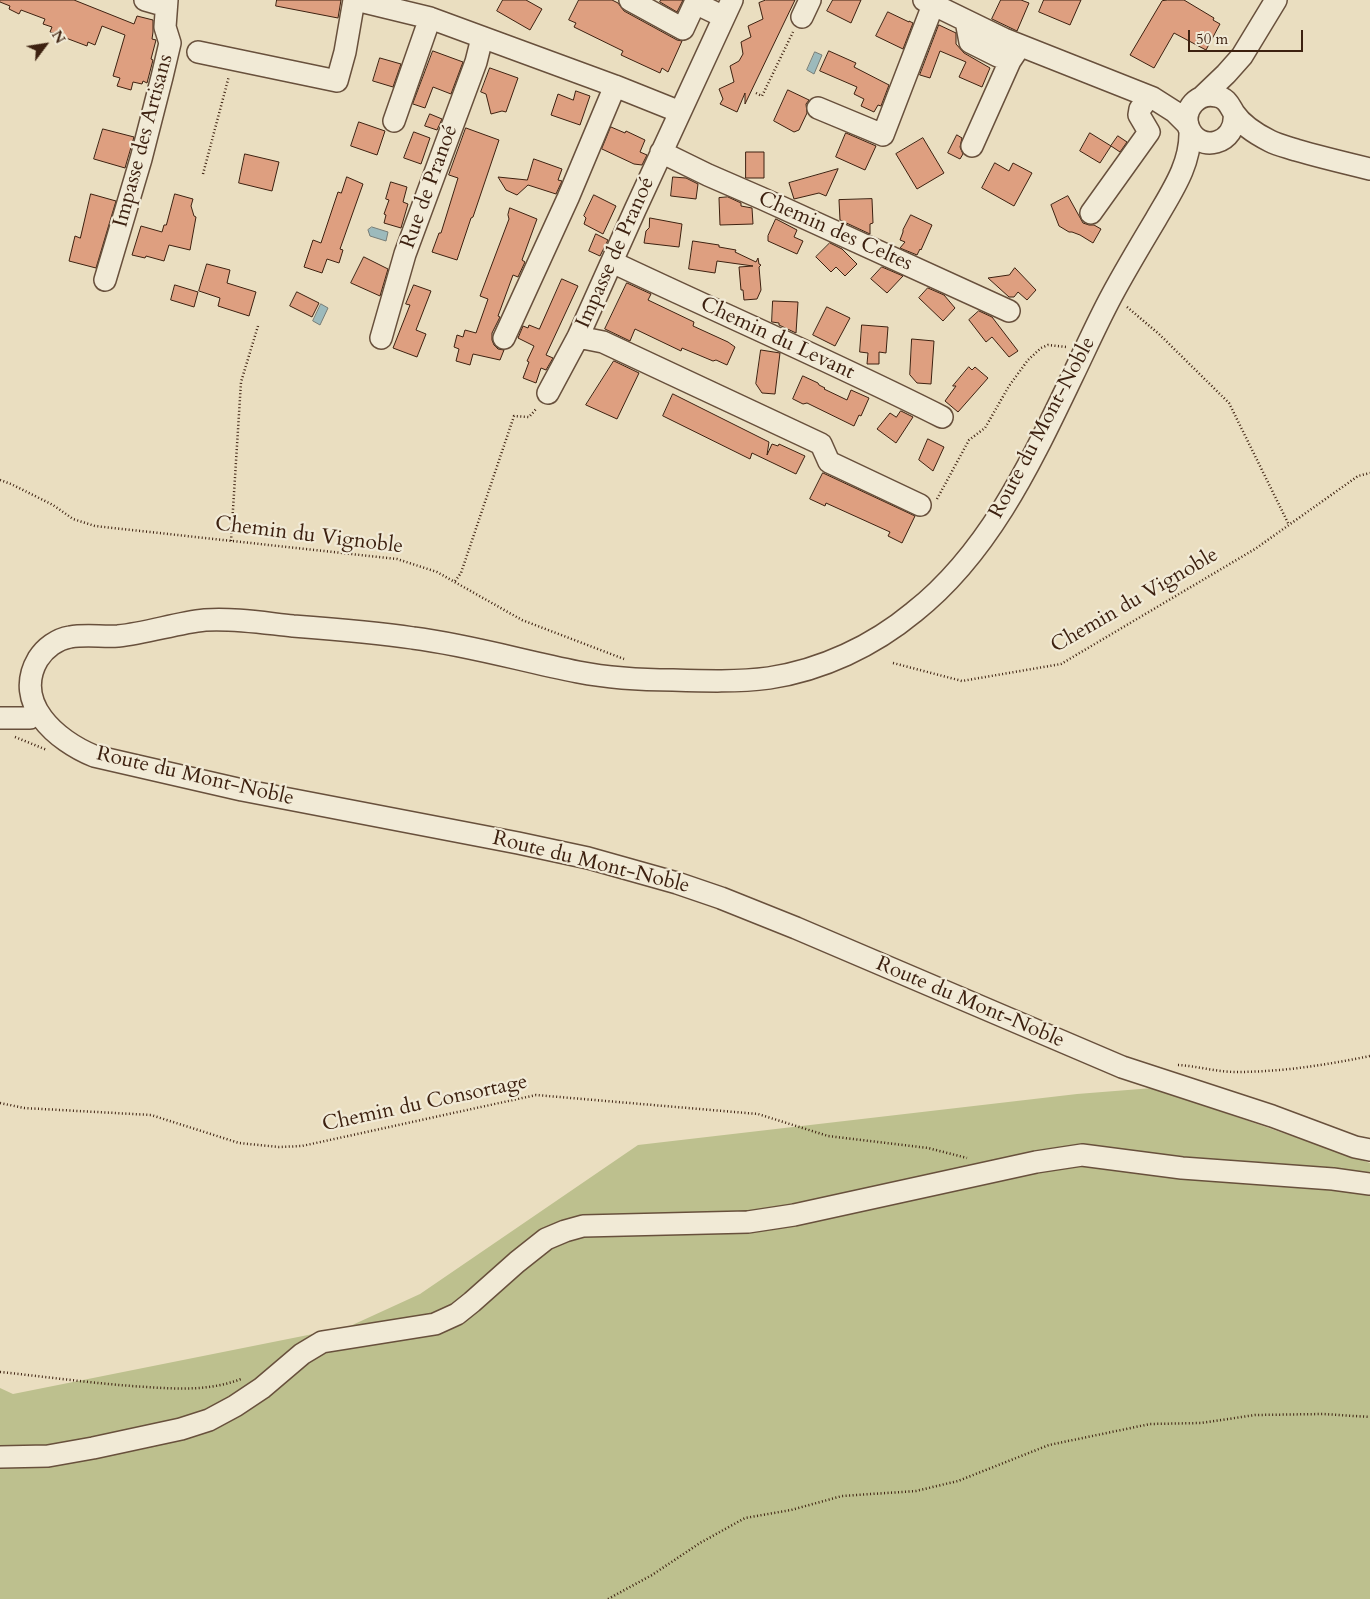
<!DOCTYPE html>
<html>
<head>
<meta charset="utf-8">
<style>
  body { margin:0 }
  #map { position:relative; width:1370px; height:1599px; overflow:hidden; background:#eadec0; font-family:Cardo,serif }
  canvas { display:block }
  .north { position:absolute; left:20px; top:20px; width:50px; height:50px; -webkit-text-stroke:4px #f1ead6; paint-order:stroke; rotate:59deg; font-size:14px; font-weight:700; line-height:20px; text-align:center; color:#3d2110 }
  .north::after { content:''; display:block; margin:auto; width:18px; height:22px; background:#3d2110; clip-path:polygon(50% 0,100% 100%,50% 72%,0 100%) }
  .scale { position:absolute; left:1188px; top:30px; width:115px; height:22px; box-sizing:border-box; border:2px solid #3d2110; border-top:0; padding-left:6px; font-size:15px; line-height:18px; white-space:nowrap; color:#3d2110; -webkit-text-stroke:4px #f1ead6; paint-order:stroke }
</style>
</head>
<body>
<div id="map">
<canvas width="1370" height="1599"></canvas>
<div class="north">N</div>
<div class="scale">50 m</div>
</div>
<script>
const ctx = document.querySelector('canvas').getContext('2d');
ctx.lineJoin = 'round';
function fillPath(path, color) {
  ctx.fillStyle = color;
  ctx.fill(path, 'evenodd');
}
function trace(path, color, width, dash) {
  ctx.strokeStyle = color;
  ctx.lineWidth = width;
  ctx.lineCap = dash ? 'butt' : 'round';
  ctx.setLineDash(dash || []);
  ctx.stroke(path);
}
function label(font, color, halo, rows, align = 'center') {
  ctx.font = font + ' Cardo,serif';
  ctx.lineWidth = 4.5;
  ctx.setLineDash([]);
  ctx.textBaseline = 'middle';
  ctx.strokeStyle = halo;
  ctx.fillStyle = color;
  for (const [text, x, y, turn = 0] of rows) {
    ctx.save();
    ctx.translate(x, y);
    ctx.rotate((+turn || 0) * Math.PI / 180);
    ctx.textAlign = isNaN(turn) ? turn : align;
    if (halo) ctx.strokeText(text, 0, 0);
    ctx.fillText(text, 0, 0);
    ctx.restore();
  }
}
fillPath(new Path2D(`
  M1153,1088L1370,1163V1599H0V1388L13,1394L348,1327L420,1294L638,1145L1077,1094Z`), '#bdc08e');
const water = new Path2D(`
  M815,52L822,55L814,74L807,70Z
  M372,227L388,232L386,241L370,236L368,230Z
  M321,304L328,308L320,325L313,321Z`);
fillPath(water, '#9cbabc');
trace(water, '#767d77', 1);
const building = new Path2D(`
  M0,0H74L134,24L137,16L153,20V32L152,39L156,40L151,59L153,60L147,83L143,81L142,84L133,82L131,90L117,86L120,78L113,76L125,35L102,26L95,45L88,42L87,46L50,32L52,27L43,24L45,19L21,10L19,14L9,9L10,6L0,2Z
  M277,0H341L338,18L276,6Z
  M503,0H526L542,9L530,30L497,11Z
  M579,0H612L618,3L624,11L677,40L682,41L668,72L662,68L660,73L621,55L623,51L574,27L576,23L569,20Z
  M661,0H683L677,12L660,2Z
  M766,0H795L745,104V93L737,112L720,104L723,99L719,89L734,82L730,66L739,61L743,54L741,42L751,37L748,26L763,19L759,3Z
  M833,0H861L851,23L827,11Z
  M1001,0H1021L1029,3L1017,31L992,19Z
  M1044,0H1081L1070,25L1039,12Z
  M1168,0H1184L1214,18L1213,20L1220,24L1206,50L1174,33L1154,68L1130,55L1162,1Z
  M888,12L909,22V21L913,23L903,49L876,36Z
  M939,25L956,33V44L964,53L990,68L982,87L959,77L966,62L940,51L930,78L920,75Z
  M433,51L463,62L451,94L433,87L425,108L413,104Z
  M829,51L856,63L854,67L889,85L881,106L878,105L874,112L861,106L864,99L854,94L857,87L820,71Z
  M380,58L401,64L393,87L373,81Z
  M490,68L518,78L506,112L502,111L491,114L486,94L481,92Z
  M788,90L809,100L806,104L807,113L799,130L794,132L774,121Z
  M576,91L590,96L580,125L551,115L558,94L573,100Z
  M430,114L442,119L437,130L425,126Z
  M359,122L385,131L377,155L351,146Z
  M611,127L625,133L626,131L645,140L640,152L647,155L642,165L634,164L602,149Z
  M466,128L499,140L473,217L471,218L457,260L432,252L439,233H441L458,178L449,175Z
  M103,129L134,137L125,168L94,159Z
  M414,132L430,138L421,164L404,158Z
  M846,133L876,146L865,170L836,157Z
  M1090,133L1111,146L1100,163L1080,151Z
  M957,135L962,138L960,147L963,154L960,159L948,153Z
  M1118,136L1127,142L1120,152L1111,146Z
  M923,138L944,173L917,189L896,154Z
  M746,152H764V178H746Z
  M245,154L279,162L272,191L239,183Z
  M534,159L562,169L558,180L562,181L556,194L528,185L517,195L506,190L498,177L527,180Z
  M995,163L1009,171L1013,163L1032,173L1014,206L982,188Z
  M838,169L826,196L819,193L794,199L789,183Z
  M347,177L363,184L340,249L343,250L339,263L327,259L322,273L304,267L313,240L321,243L338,192L341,193Z
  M673,177L686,178L698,184L696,199L671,196Z
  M391,182L407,187L403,202L408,204L401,228L384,223L386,215L384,214L389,200L386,199Z
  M91,194L116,201L96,268L69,261L75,236L80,238Z
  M175,194L193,199L191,206L194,216L196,217L190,250L169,245L164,261L146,256L145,258L132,255L141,226L162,232L164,225H166Z
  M594,195L616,206L603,234L584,224L586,218L584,216Z
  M1068,196L1083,223L1089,225H1094L1101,229L1093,243L1080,235L1072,232H1069L1059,226L1051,205Z
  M728,197L741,203V206L752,208L753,224L720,225L719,198Z
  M872,199L873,223L870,224V234L840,220L839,200Z
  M510,208L537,219L522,260L525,262L518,277L513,275L498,316L500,317L492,333V340L494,345L498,349L504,350L500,360L473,354L470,365L456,361L459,349L454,347L457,335L463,337L465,330L476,333L488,299L480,296L509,219L508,215Z
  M911,215L932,225L921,250L920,249L917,255L900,248L905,242L900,240L903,232V230Z
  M650,218L682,224L679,247L644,243L646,231L649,228Z
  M776,219L797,230L794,237L803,241L797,254L768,241V236Z
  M596,234L608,240L600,256L589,251Z
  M693,241L719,245V247L736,250L735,252L756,262L758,258L759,264L761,265L759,267L761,290L757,299L744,300L743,290H741L739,267L753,266L717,261L715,273L689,269Z
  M830,243L842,249L857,264L845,276L836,267L831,272L816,257Z
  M364,257L388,269L380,296L351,283Z
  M207,264L230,270L227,283L256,292L249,316L218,306L220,298L199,291Z
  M882,267L903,276L887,293L871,279Z
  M1015,268L1036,290L1027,300L1018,292L1014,297H1009L988,278L1009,275Z
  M562,279L578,286L546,355L553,358L546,370L541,368L536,383L523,378L529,362L527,361L534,346L518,338L523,326L528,328L529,325L539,329Z
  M627,283L651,294L648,300L694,322L693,326L728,342L735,347L727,365L716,360L713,361L682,348L681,351L635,329L630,341L605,329Z
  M175,285L198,292L194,307L171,300Z
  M414,285L431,291L416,330L426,334L417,357L393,348L410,305L406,304Z
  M928,288L944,295L955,308L943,321L919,298Z
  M297,292L319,303L312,317L290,306Z
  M773,301L798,302L796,333L779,325V323L772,322Z
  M827,307L850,318L835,346L813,335Z
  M979,311L992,317L1018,351L1009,357L992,337L986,342L969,320Z
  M862,325L888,327L886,353L879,352V364H867L868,353L860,352Z
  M912,339L934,341L931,384L917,383L910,375Z
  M761,350L780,353L775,394L762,393L756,384Z
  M614,361L639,373L617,419L586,405Z
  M969,367L972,370L975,367L988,378L958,412L945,401L956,386H953Z
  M803,376L818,383L819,385L825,388L824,389L847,400L851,390L869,398L861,416L859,415L854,426L807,403L803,404L793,399Z
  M673,394L769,442L767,455L772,444L778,446L779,444L805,456L796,474L752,453L750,459L663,416Z
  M901,411L913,417L896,443L877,429L890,413L896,417Z
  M928,439L944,447L933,471L919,460Z
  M823,473L915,516L902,543L888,536L890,532L826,503L825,506L810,499Z`);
fillPath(building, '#de9f80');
trace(building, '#3d2110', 1);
const minor = new Path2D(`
  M145,0L166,6
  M356,0L430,18L615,86L680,112
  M630,0L683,29L695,3L724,17
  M924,0L1004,39L1153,98L1175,112L1188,125
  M802,17L810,0
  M966,21L970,42L998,56L1011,43
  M198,52L337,81L345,52L354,0
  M1203,96L1226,74L1242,56L1276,0
  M818,108L883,135L933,5
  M1234,113C1238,144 1198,155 1188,126C1183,109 1198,92 1216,96C1227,98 1229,105 1234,113C1242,125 1258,135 1270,141C1278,145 1287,147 1296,150C1320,157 1345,163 1370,169
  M394,121L430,18
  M1190,131C1191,164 1172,191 1156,219C1141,244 1126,269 1112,295C1098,321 1086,348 1073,375C1032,460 990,552 914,612C873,646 822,670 769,678C738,682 705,681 673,680C641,680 609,678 578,672C522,661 469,645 413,638C373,632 333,629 293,626C264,623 234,618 205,620C176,623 148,633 118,636C102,637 86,634 70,637C57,639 45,648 38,659C12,703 57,741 94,756L242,790L518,843L588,858L677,883L721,898L796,928L1122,1067L1272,1116L1355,1147L1370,1150
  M972,146L1010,61L1020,46
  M661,152L708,175L761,198L1009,311
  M1091,213L1149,132L1139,115L1140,109L1149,97
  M612,262C722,314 833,362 942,417
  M105,280L141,159L162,77L170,43L165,27L167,0
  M578,337L603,342L821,444L829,462L920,505
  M381,338L405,254L476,62L482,38
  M504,338L568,198L615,86
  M548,393L578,337L635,210L732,0
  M0,718H30
  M0,1457L48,1456L93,1448L181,1429L209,1420L235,1406L262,1388L302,1354L322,1342L435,1324L457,1314L472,1302L517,1262L546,1239L565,1231L583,1226L748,1222L794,1215L1036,1162L1082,1155L1182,1168L1333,1179L1370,1184`);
trace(minor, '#68503c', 24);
trace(new Path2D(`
  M756,93L762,96L793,32
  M203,174L229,76
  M1127,307L1159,334L1229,403L1289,525
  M0,480L11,484L53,505L73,519L95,526L397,559L437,572L522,620L624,659
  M937,499L969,440L985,428L1009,386L1028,360L1041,348L1048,345L1067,347
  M231,541L241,382L258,326
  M455,581L461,573L514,416L529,417L537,408
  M893,663L962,681L1061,664L1255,549L1358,476L1370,473
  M15,737L47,750
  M1178,1065C1197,1066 1217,1072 1236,1072C1281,1072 1326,1065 1370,1056
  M0,1103L24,1108L151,1115L239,1143L279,1147L302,1146L536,1095L758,1114L828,1136L928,1148L967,1158
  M0,1372C49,1377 97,1384 146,1387C178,1389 210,1391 241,1379
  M608,1599L652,1575L700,1543L745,1518L791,1510L842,1496L916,1491L958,1481L1049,1445L1150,1424L1201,1423L1255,1415L1323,1414L1370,1417`), '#3d2110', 2.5, [1, 2.5]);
trace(minor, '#f1ead6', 21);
label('21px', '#3d2110', '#f1ead6', [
  ["Impasse des Artisans",144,141,-75],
  ["Rue de Pranoé",430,187,-70],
  ["Chemin des Celtes",835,232,24],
  ["Impasse de Pranoé",616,253,-66],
  ["Chemin du Levant",777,339,25],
  ["Route du Mont-Noble",1043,428,-62],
  ["Chemin du Vignoble",309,536,7],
  ["Chemin du Vignoble",1135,601,-30],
  ["Route du Mont-Noble",195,777,13],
  ["Route du Mont-Noble",591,863,14],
  ["Route du Mont-Noble",970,1003,23],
  ["Chemin du Consortage",425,1104,-12]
]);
</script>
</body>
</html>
